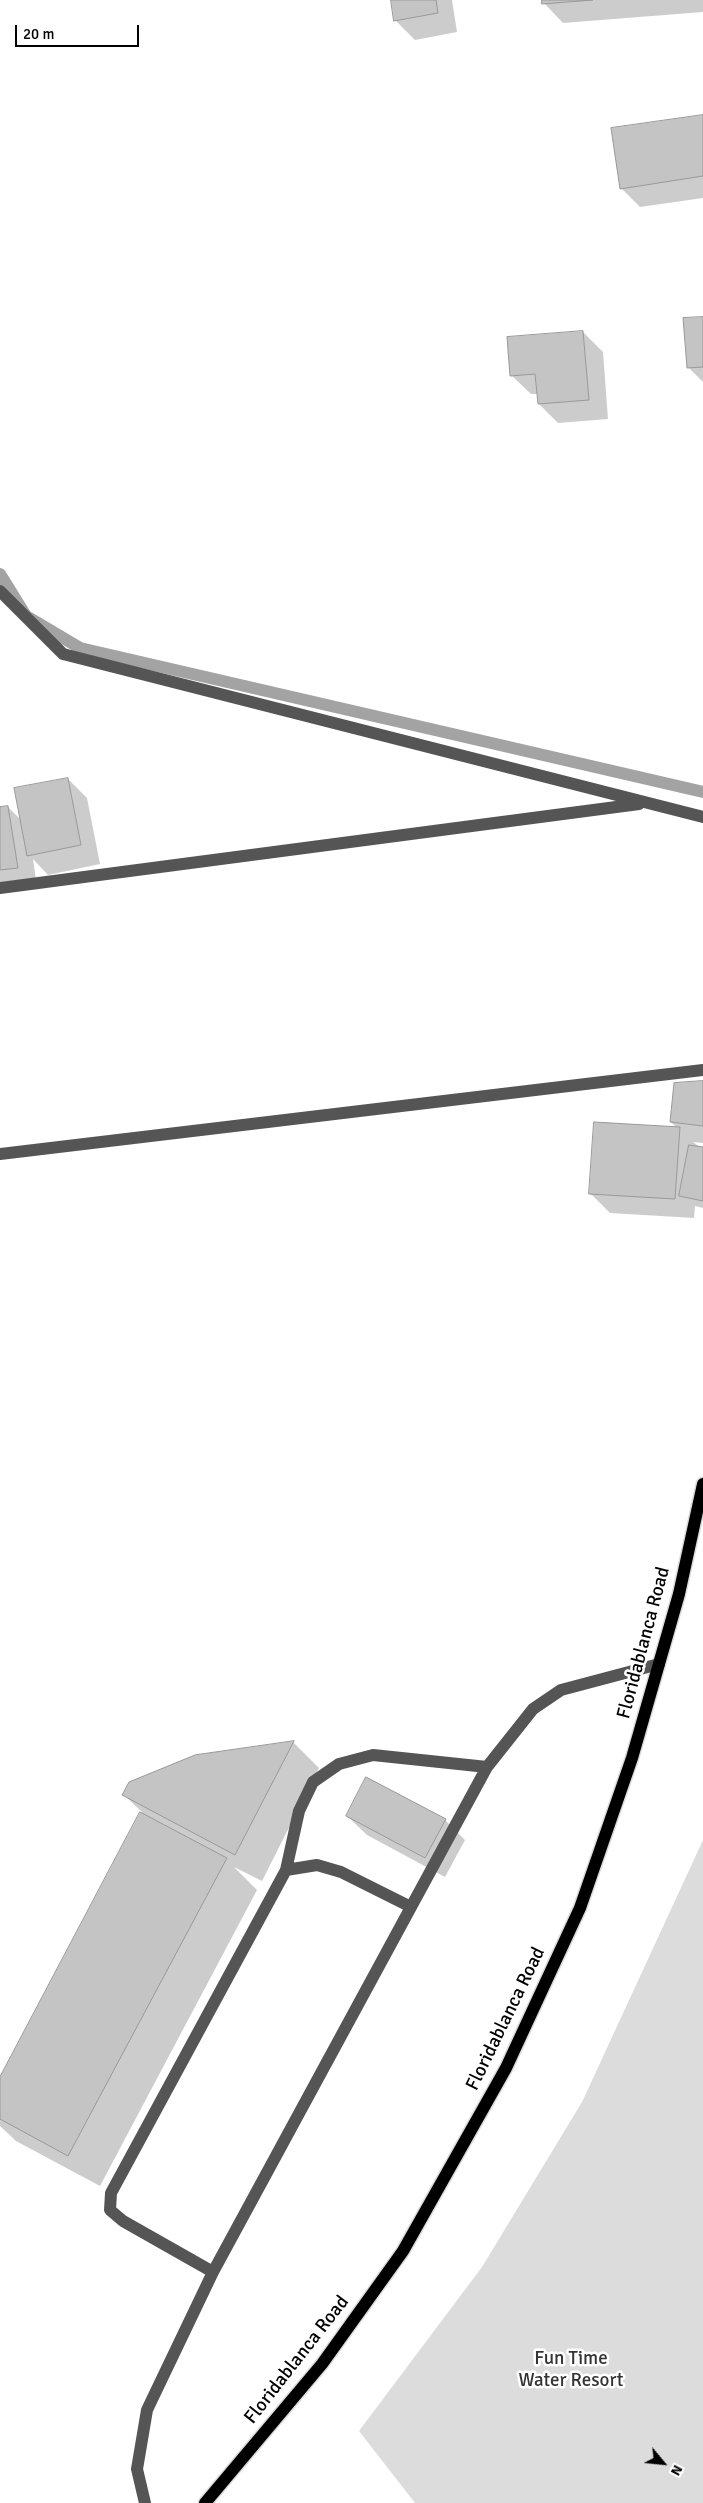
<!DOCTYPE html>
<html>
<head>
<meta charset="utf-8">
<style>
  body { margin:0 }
  #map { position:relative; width:703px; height:2503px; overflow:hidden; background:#fff; font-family:Signika,sans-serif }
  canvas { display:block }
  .north { position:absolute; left:638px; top:2438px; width:50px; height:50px; -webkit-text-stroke:4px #fff; paint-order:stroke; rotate:118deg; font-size:14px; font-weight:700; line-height:20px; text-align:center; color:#000 }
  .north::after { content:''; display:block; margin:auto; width:18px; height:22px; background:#000; clip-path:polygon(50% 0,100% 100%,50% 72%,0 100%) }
  .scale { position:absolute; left:15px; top:25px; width:124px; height:22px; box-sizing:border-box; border:2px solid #000; border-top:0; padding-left:6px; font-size:15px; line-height:18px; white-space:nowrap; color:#000; -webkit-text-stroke:4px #fff; paint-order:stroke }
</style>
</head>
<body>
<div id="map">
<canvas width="703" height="2503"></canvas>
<div class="north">N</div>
<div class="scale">20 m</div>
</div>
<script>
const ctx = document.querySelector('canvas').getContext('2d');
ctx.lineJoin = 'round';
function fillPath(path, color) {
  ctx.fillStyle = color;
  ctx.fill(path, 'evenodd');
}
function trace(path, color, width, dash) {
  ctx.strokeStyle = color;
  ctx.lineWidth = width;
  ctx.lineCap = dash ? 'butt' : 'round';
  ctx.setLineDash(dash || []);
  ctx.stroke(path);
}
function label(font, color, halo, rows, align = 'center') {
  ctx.font = font + ' Signika,sans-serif';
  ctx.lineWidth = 5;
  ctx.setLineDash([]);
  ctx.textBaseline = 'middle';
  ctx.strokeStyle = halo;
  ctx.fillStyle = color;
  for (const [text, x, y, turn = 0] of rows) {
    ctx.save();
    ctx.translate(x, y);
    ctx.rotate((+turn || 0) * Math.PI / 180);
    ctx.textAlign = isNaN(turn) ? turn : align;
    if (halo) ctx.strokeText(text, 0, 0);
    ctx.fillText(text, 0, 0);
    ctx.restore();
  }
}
fillPath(new Path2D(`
  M703,1840V2503H415L359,2431L482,2267L582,2102Z`), '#dcdcdc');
fillPath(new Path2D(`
  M392,0H452L457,32L415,40L396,21Z
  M543,0H703V12L563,23L544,3Z
  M703,116V198L640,207L621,188Z
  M703,318V382L688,367Z
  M583,332L603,352L608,419L558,423L539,404L538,394H531L511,375Z
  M68,779L87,798L100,864L48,875L33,859L37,887L0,893V809L8,807L22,821Z
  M703,1082V1143L693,1142L703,1149V1208L695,1206L694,1218L610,1213L590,1193L677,1128L671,1122Z
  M293,1742L319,1768L262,1881L234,1867L257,1890L100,2186L16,2141L0,2126V2080L142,1812L124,1795Z
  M347,1816L445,1820L465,1840L445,1877L367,1835Z`), '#0003');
trace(new Path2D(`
  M0,574L26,616L80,648L703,792`), '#a3a3a3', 12);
const building = new Path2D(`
  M391,0H436L438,13L394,21Z
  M542,0H593L542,4Z
  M703,115V176L620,189L611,128Z
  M703,317V367L687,368L683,318Z
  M583,331L589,400L538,404L535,374L510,376L507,337Z
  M68,778L81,845L27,856L14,788Z
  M8,806L18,868L0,870V807Z
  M703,1081V1126L670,1122L674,1083Z
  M594,1122L680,1127L675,1199L589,1194Z
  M689,1145L703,1147V1201L679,1196Z
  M294,1741L235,1855L122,1795L129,1782L195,1755Z
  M366,1777L446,1819L425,1858L346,1816Z
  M140,1812L227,1858L68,2156L0,2119V2077Z`);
fillPath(building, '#c4c4c4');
trace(building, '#999', 1);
const major = new Path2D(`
  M205,2503L322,2364L403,2251L506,2068L580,1908L632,1758L679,1594L703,1484`);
trace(major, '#dbdbdb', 15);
trace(new Path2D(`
  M0,591L63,654L703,817
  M0,888L639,804
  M0,1154L703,1070
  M286,1870L299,1811L313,1782L339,1764L373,1755L487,1767
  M213,2272L123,2221L110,2210L111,2193L286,1870L317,1865L341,1872L411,1907
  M145,2503L137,2469L147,2410L213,2272L487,1767L533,1709L561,1690L659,1664`), '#555', 12);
trace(major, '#000', 12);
label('19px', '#000', '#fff', [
  ["Floridablanca Road",644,1643,-75],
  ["Floridablanca Road",506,2019,-64],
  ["Floridablanca Road",297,2360,-52]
]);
label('19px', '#333', '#fff', [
  ["Fun Time",571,2359],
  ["Water Resort",571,2381]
]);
</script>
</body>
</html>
